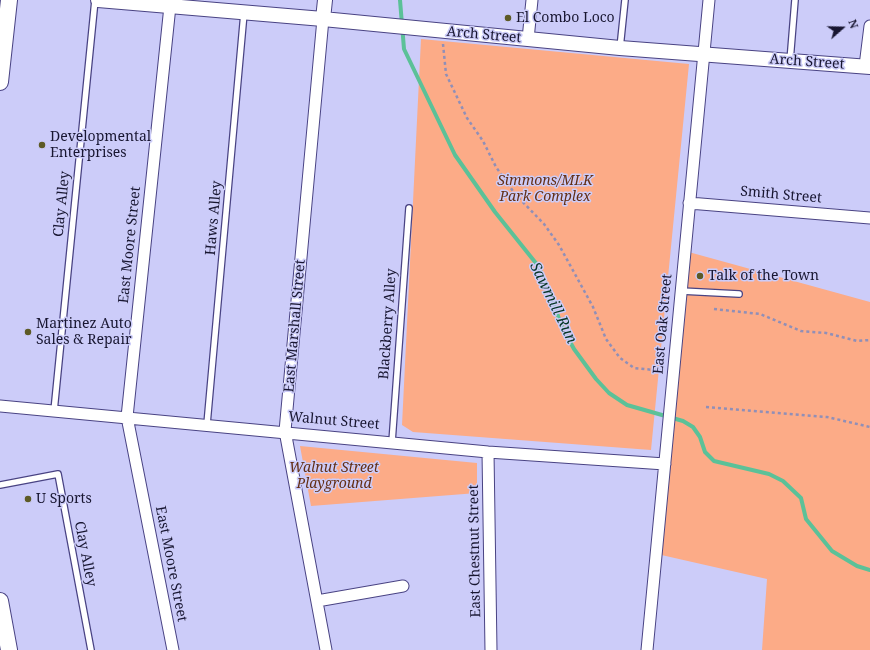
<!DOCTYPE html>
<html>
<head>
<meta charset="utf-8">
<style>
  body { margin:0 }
  #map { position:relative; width:870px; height:650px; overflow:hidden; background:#ccccf9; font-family:"Noto Serif",serif }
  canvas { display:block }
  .north { position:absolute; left:822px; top:8px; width:40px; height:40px; -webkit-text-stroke:3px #ccccf9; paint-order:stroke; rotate:70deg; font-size:11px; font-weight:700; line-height:16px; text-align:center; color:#181631 }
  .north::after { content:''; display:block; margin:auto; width:14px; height:18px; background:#181631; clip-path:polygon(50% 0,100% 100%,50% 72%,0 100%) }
</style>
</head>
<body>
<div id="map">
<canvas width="870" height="650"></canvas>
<div class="north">N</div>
</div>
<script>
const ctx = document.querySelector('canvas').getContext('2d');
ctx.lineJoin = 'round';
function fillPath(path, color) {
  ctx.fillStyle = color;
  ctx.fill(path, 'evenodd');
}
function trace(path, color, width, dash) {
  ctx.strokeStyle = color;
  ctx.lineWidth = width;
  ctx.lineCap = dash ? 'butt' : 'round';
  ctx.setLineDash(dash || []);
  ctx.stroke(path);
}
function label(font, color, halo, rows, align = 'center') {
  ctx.font = font + ' "Noto Serif",serif';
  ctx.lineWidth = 3;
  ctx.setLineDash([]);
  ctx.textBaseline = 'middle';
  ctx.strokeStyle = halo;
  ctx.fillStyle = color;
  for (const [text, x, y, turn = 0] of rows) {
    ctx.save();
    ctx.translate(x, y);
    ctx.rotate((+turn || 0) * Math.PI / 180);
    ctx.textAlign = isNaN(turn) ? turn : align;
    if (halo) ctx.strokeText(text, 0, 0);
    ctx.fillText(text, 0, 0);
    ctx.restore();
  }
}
fillPath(new Path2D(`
  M421,39L689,64L651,450L413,432L402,425Z
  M685,251L870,302V650H762L767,579L657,554Z
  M300,446L477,463V493L311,506Z`), '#fcab87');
trace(new Path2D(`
  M400,0L404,49L455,155L495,212L539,267L563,329L574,349L596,379L609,393L627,405L683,421L693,427L700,437L705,452L714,461L769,474L783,481L801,498L806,519L832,551L857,566L870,570`), '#5bc198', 4);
const service = new Path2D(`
  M620,48L625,0
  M790,61L795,0
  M681,291L739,294
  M54,411L95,0
  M207,424L244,13
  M392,442L409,208
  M0,485L58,474L91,650`);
const minor = new Path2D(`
  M170,6L127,417L173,650
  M323,19L285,431L326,650
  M528,39L532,0
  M865,66L870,26
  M689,203L870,218
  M0,406L488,452L665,464
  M488,452L491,650
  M317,601L403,586
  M647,650L709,0`);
const tertiary = new Path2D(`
  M98,0L323,19L620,48L870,67
  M323,19L325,0`);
const secondary = new Path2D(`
  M0,82L9,0
  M0,601L9,650`);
trace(service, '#494383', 8);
trace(minor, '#494383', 13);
trace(tertiary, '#494383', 16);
trace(secondary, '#494383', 18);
trace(new Path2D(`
  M443,44L446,74L467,118L483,141L496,167L515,194L544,224L559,245L593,307L606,339L620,358L634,368L664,371
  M714,309L760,314L801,331L826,333L857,341L870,340
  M706,407L827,417L870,427`), '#908fb7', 2.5, [3, 3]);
trace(service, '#fff', 5.5);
trace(minor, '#fff', 11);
trace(tertiary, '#fff', 14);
trace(secondary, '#fff', 16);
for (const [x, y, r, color] of [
  [508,18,4,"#5d5a26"],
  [42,145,4,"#5d5a26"],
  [700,276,4,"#5d5a26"],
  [28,332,4,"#5d5a26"],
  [28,499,4,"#5d5a26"]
]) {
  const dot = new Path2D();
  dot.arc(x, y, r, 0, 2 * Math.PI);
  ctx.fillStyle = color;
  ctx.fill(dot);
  trace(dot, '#ccccf9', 1.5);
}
label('14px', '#181631', '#ccccf9', [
  ["El Combo Loco",516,18],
  ["Developmental",50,137],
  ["Enterprises",50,153],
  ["Talk of the Town",708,276],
  ["Martinez Auto",36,324],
  ["Sales & Repair",36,340],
  ["U Sports",36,499]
], 'left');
label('14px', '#181631', '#ccccf9', [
  ["Arch Street",484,35,5],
  ["Arch Street",807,62,4],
  ["Smith Street",781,195,5],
  ["Clay Alley",62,204,-84],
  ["Haws Alley",214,218,-85],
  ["East Moore Street",130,245,-84],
  ["Blackberry Alley",388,324,-86],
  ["East Oak Street",663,324,-85],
  ["East Marshall Street",295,326,-85],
  ["Walnut Street",334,421,5],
  ["East Chestnut Street",475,551,-91],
  ["Clay Alley",85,554,79],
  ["East Moore Street",171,564,79]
]);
label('italic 14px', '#642f15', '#ccccf9', [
  ["Simmons/MLK",545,181],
  ["Park Complex",545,197],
  ["Walnut Street",334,468],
  ["Playground",334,484]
]);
label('italic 15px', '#073626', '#ccccf9', [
  ["Sawmill Run",553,303,64]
]);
</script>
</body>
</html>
